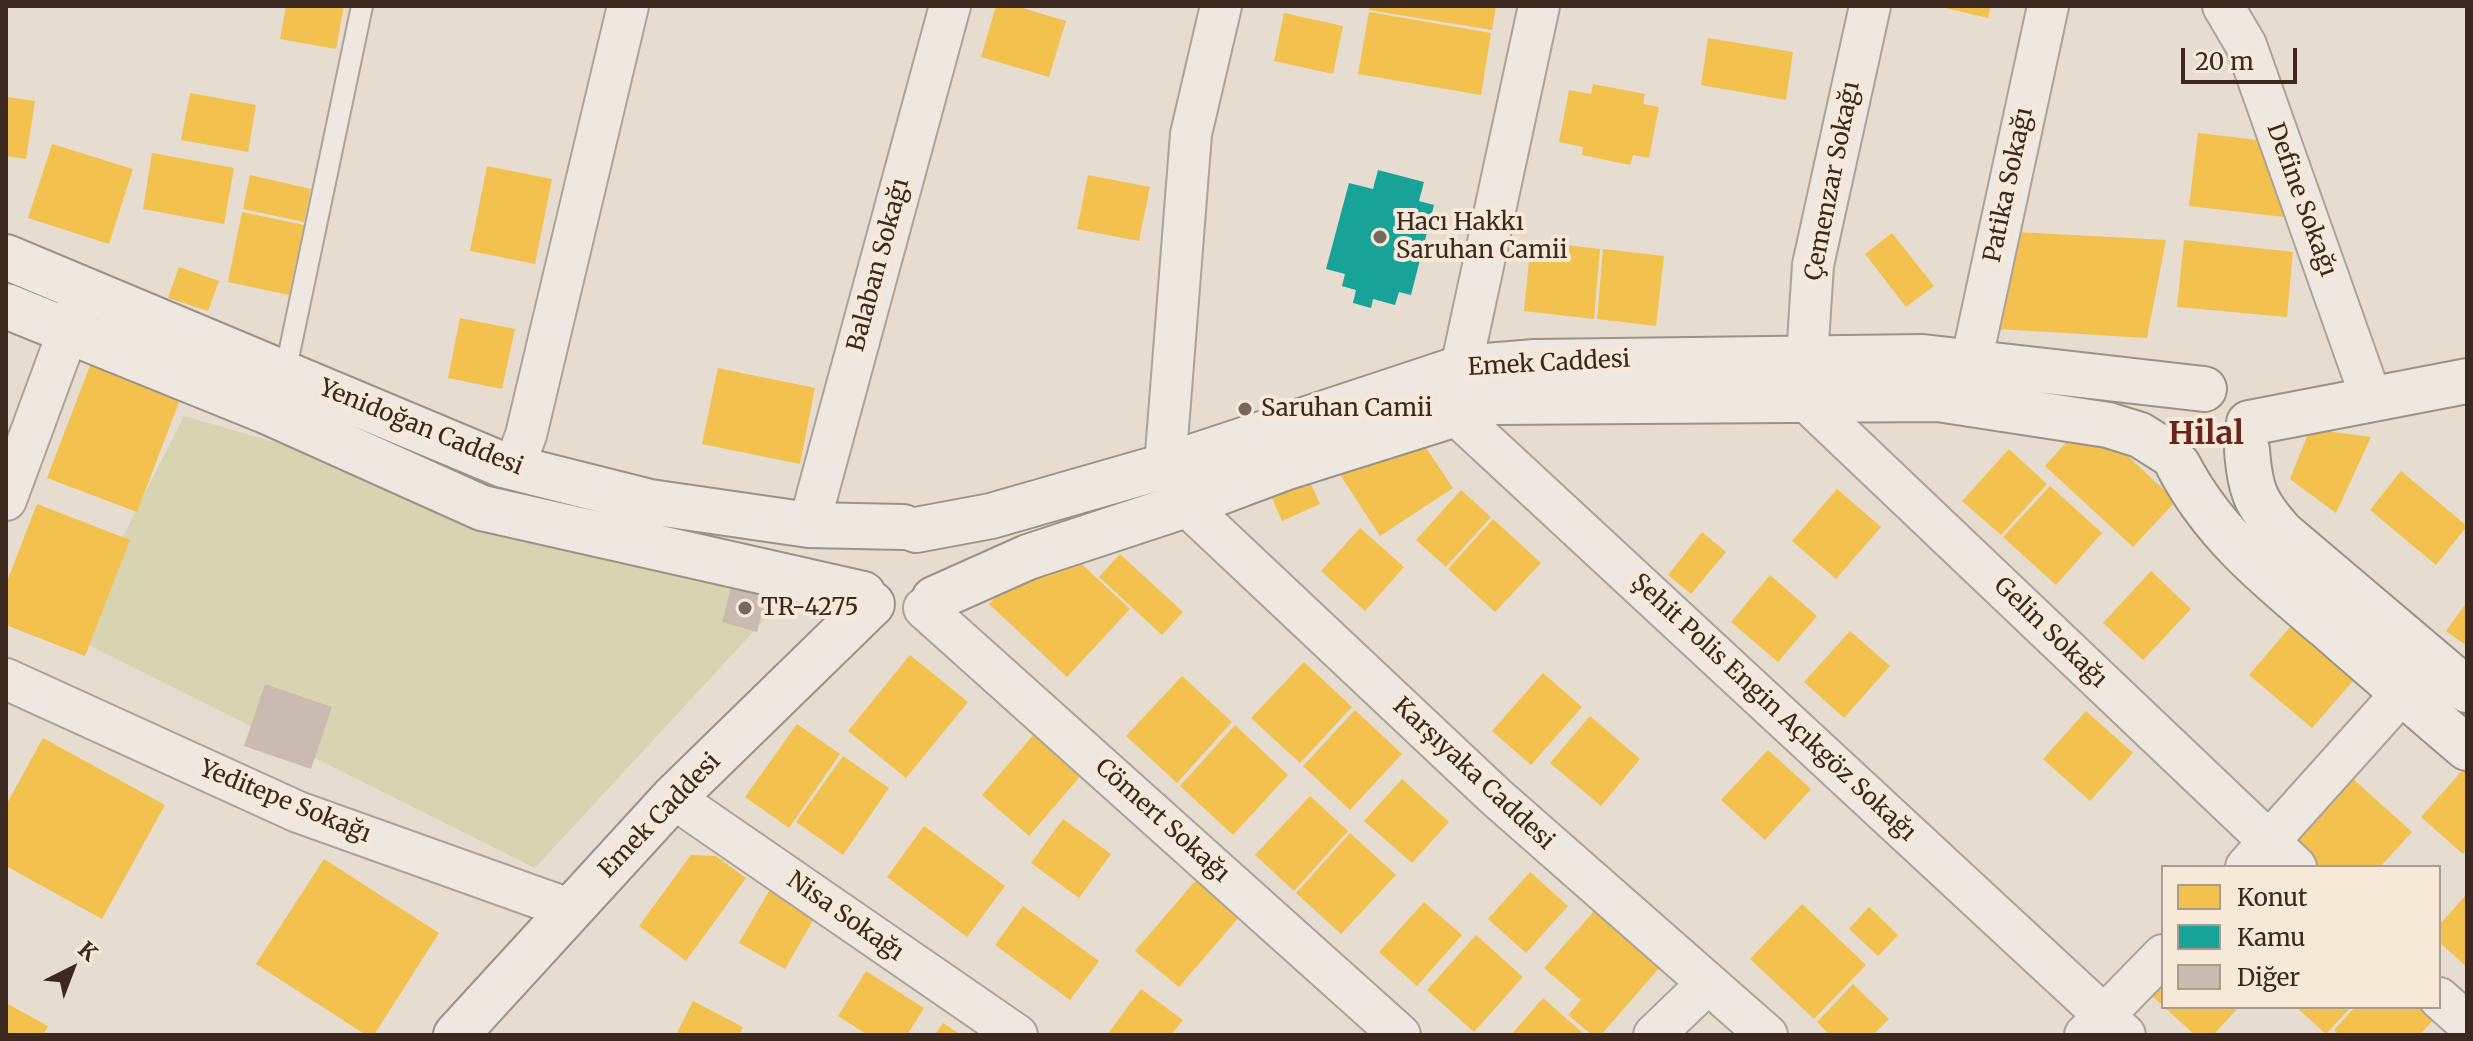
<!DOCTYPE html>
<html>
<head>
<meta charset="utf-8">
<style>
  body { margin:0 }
  #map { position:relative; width:2473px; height:1041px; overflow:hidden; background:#e6ddd0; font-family:Merriweather,serif }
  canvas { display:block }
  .frame { position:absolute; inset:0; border:8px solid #3b2920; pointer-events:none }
  .legend { position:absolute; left:2161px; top:865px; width:280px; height:144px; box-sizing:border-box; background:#f6e9d7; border:2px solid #ab9c8e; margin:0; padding:10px 14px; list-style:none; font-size:24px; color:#3b2920 }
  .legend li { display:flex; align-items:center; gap:16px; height:40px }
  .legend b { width:40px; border:2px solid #ab9c8e }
  .north { position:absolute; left:32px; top:929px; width:80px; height:80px; -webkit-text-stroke:6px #f6e9d7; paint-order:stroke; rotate:42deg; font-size:22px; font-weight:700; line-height:32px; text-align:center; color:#3b2920 }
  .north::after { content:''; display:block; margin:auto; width:28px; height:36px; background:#3b2920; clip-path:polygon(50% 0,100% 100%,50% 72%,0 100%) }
  .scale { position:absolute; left:2181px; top:48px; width:116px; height:36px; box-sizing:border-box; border:4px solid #3b2920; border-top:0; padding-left:10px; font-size:24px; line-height:28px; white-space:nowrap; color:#3b2920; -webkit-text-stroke:6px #f6e9d7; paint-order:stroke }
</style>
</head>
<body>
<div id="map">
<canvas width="2473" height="1041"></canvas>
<div class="frame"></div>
<ul class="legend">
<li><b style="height:22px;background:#f2c14e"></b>Konut</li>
<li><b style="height:22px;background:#17a398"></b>Kamu</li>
<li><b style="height:22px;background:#cabbb1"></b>Diğer</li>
</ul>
<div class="north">K</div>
<div class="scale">20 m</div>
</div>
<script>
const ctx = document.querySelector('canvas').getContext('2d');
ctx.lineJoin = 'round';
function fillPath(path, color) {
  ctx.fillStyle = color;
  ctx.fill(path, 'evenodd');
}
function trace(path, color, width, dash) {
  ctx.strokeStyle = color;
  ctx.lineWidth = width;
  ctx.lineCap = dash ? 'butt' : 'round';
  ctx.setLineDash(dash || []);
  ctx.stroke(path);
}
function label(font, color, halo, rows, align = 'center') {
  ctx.font = font + ' Merriweather,serif';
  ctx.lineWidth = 8;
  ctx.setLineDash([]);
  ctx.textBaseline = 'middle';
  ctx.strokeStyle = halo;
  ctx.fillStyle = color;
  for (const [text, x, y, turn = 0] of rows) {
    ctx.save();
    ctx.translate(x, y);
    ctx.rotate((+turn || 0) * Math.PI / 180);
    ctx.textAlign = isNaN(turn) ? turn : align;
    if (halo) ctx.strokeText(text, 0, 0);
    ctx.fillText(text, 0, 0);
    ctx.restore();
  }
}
fillPath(new Path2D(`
  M184,416L791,591L535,868L72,637Z`), '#d8d4b2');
fillPath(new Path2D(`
  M286,6H344L336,49L280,39Z
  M996,6H1016L1066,21L1049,77L981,57Z
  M1369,6H1496L1492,30L1369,10Z
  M1937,6H1991L1988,18Z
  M1369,12L1491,33L1481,95L1358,74Z
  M1284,13L1343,26L1333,74L1274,61Z
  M1708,38L1793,52L1786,100L1701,85Z
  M1593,84L1645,94L1643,104L1659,107L1649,158L1633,155L1630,165L1582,155L1583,147L1559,142L1569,90L1591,94Z
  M190,93L256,105L248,152L181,140Z
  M6,97L35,101L26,159L6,156Z
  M2198,133L2258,140L2286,196L2284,217L2189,206Z
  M52,144L133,169L109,244L28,218Z
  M152,153L234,168L224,224L143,209Z
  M487,166L552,179L535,264L470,251Z
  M250,175L311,189L304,222L243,209Z
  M1088,175L1150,187L1139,241L1077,229Z
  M242,212L304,225L289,295L228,282Z
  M2017,232L2166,240L2147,338L1998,329Z
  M1892,233L1934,286L1906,307L1865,254Z
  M2184,240L2293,252L2287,317L2177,307Z
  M1531,241L1600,249L1594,319L1524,311Z
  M1603,249L1664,256L1656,326L1597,319Z
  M179,267L219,281L208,311L168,298Z
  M460,318L515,329L502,389L448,378Z
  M91,363L181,397L137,512L47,478Z
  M718,368L815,388L800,464L702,444Z
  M2310,429L2371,437L2336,513L2290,479Z
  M2103,433L2176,501L2133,547L2045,466L2071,437Z
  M1418,436L1453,488L1380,536L1339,473Z
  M2009,449L2047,484L2001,535L1962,501Z
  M2401,471L2467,526L2436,565L2370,510Z
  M1307,475L1320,504L1282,521L1269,491Z
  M2050,486L2102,533L2056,585L2003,537Z
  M1837,489L1881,527L1836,579L1792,541Z
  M1461,490L1491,517L1446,567L1416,540Z
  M37,504L130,540L85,656L6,625V584Z
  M1493,519L1541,563L1495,612L1448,569Z
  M1360,528L1404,567L1365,611L1321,571Z
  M1702,532L1726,552L1691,594L1668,575Z
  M1120,554L1183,612L1162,635L1099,577Z
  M1073,556L1130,609L1067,677L989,604L1010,582L1017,588L1032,571L1039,578L1051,565L1059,571Z
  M2151,571L2191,609L2143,660L2103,623Z
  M1770,575L1817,616L1778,662L1731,622Z
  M2467,602V646L2446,631Z
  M2297,619L2360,673L2312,728L2249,675Z
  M1850,631L1890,666L1844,718L1804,682Z
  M910,655L968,702L906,778L848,731Z
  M1304,662L1352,707L1300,763L1251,718Z
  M1543,673L1582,707L1531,765L1492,731Z
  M1182,676L1232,722L1177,783L1126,736Z
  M1355,710L1402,754L1350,810L1303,766Z
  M2086,711L2133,753L2090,801L2043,759Z
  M1590,716L1640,759L1601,806L1550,763Z
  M797,724L840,754L789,828L745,797Z
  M1235,725L1288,775L1233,835L1180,786Z
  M1035,733L1082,774L1029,836L982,795Z
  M43,738L165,805L102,919L6,866V805Z
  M1768,750L1811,789L1765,840L1721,800Z
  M843,756L889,788L843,855L796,822Z
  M2467,765V849L2463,854L2421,817Z
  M2352,778L2412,832L2380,867H2315L2291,845Z
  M1402,779L1449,822L1412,863L1364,821Z
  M1310,796L1348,831L1294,891L1255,855Z
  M1063,819L1111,854L1079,898L1031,863Z
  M924,826L1005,886L967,937L887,877Z
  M1350,833L1396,875L1341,934L1296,893Z
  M691,855L716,856L746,878L686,961L639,926Z
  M324,859L439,933L374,1035H366L256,964Z
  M1530,872L1568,906L1526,953L1488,919Z
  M1197,879L1240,916L1179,987L1135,951Z
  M773,884L819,910L785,969L739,943Z
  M2467,894V967L2439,942V925Z
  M1424,902L1462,935L1417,986L1379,952Z
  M1802,904L1866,965L1814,1019L1750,959Z
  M1023,906L1099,961L1070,1000L995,945Z
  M1869,907L1898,935L1878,956L1849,929Z
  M1595,910L1660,967L1601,1035H1592L1568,1015L1581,1000L1544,968Z
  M1476,935L1523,977L1474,1032L1427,990Z
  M866,971L924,1008L907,1035H868L838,1016Z
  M1853,984L1889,1019L1873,1035H1830L1817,1022Z
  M2163,985V1006L2152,996Z
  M1141,989L1183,1020L1171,1035H1107Z
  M1543,998L1585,1035H1511Z
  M693,1001L743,1027L739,1035H676Z
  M6,1003L48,1026L43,1035H6Z
  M2164,1007H2239L2213,1035H2195Z
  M2296,1007H2351L2326,1034Z
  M2355,1007H2419L2433,1020L2420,1035H2339L2334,1030Z
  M943,1023L961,1035H935Z`), '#f2c14e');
fillPath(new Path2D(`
  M1378,170L1424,182L1419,201L1434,205L1411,295L1399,292L1395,305L1373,299L1371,308L1353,303L1356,290L1342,286L1345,274L1326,269L1349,183L1373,189Z`), '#17a398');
fillPath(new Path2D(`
  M732,585L767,594L757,632L722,622Z
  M265,684L332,707L311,769L244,746Z`), '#cabbb1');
const lane = new Path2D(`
  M285,373L362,6`);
const street = new Path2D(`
  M2223,6L2246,45L2371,398
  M1807,358L1813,265L1870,6
  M1971,363L2048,6
  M1461,368L1539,6
  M1804,399L2296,867
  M1454,413L2125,1035
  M1165,466L1191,134L1221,6
  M514,467L526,435L628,6
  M6,500L79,302
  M1186,505L1495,796L1767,1035
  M809,525L950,6
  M924,608L1400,1035
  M6,679L298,812L572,910
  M673,798L1017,1035
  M2246,867L2403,692
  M2439,998L2467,1023
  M1654,1035L1707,984
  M2085,1035L2163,955`);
const secondary = new Path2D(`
  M6,257L503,465L650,502L809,525L903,527
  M6,306L266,411L482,508L863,594
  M2249,423L2467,381
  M2247,450C2250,490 2255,503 2282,533L2467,690
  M2178,465C2213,533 2269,578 2327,627C2373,667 2420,708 2467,748
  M916,530L991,516L1165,466L1461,368L1535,362L1923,357L2204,389
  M934,599L1028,557L1186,505L1287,467L1494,402L1938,399L2108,425L2140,435L2170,454
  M456,1035L673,798L872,604`);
trace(lane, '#aca298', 24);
trace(street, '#aca298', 44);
trace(secondary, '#9b9288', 48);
trace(lane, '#eee8e1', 20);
trace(street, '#eee8e1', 40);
trace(secondary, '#eee8e1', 44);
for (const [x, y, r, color] of [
  [1380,237,8,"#77685e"],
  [1245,409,8,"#77685e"],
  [745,608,8,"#77685e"]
]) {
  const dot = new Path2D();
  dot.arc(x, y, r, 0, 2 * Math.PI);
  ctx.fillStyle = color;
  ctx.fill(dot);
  trace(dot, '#f6e9d7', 3);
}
label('24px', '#3b2920', '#f6e9d7', [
  ["Çemenzar Sokağı",1833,181,-79],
  ["Patika Sokağı",2009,185,-78],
  ["Define Sokağı",2301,200,70],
  ["Balaban Sokağı",879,265,-75],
  ["Emek Caddesi",1549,364,-3],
  ["Yenidoğan Caddesi",421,428,22],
  ["Gelin Sokağı",2050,633,44],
  ["Şehit Polis Engin Açıkgöz Sokağı",1773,708,43],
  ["Karşıyaka Caddesi",1473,774,43],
  ["Yeditepe Sokağı",285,802,22],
  ["Emek Caddesi",660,816,-46],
  ["Cömert Sokağı",1162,821,42],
  ["Nisa Sokağı",845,917,35]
]);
label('24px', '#3b2920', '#f6e9d7', [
  ["Hacı Hakkı",1396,223],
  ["Saruhan Camii",1396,251],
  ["Saruhan Camii",1261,409],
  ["TR-4275",761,608]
], 'left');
label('bold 32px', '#68241f', '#f6e9d7', [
  ["Hilal",2206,435]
]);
</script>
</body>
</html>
